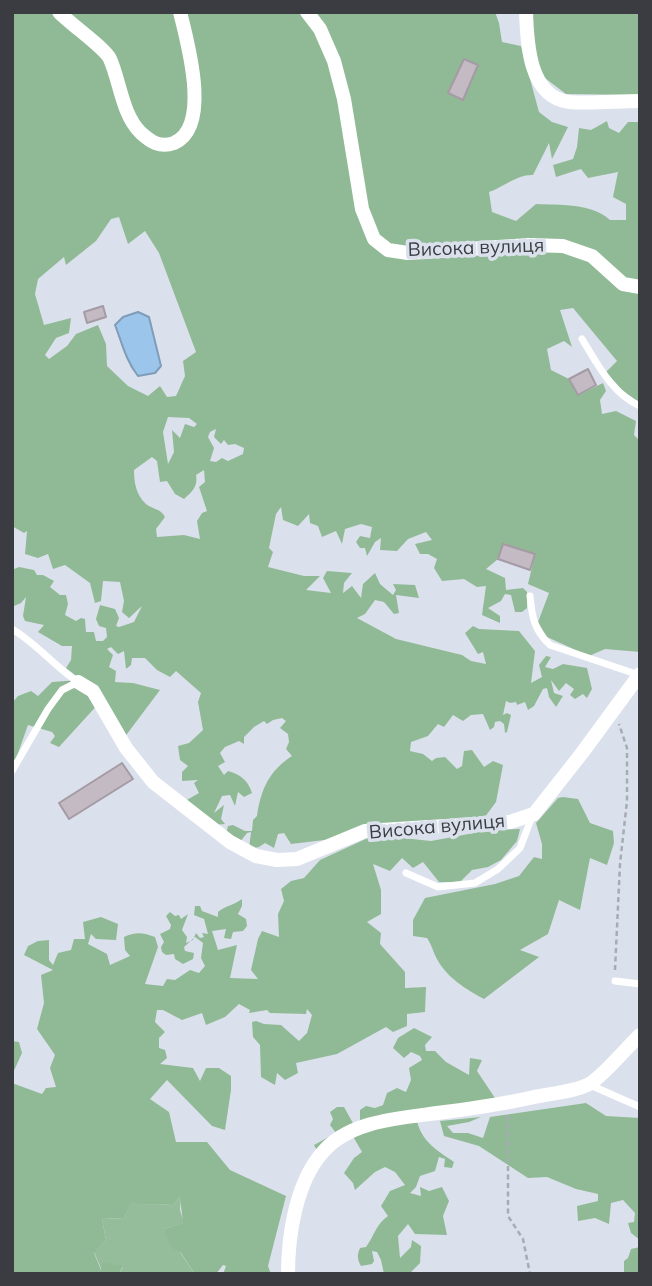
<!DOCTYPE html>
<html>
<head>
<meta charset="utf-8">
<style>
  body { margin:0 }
  #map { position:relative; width:652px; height:1286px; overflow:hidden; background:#dbe1ec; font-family:Mulish,sans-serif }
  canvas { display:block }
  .frame { position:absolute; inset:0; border:14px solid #3a3c41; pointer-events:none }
</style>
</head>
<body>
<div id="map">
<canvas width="652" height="1286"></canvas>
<div class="frame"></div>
</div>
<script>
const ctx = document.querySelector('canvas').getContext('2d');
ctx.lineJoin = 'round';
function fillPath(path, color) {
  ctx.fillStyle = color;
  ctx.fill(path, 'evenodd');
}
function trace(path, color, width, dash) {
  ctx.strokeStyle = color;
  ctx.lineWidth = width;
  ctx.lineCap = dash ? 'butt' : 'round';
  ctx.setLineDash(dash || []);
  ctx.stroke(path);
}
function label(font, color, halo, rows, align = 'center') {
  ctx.font = font + ' Mulish,sans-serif';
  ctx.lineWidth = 7;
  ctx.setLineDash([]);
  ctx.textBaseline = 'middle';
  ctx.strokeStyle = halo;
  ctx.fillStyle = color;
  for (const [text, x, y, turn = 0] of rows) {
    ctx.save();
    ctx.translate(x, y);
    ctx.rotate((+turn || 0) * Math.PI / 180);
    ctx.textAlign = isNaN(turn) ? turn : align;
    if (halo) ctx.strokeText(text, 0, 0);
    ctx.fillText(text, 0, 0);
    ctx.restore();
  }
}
fillPath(new Path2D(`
  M181,1196L180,1210L184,1223L164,1229L195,1274H134L131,1272L119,1274L123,1267L102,1271L94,1252L106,1240L102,1219L124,1218L132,1201C144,1207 159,1203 173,1205Z`), '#96bd9b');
fillPath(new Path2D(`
  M12,12H495L499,23L502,42L521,46L539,112L552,122L568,127L552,159L549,143L533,175C517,174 504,187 489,192L492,212L516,221L536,204C559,205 592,203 610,220H626V204L613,197L618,172L588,178L581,169L556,177L553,165L573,159L577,147L579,128L591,130L607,121L609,128L619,133L628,122H640V403L622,390L606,372L617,361L573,308L560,310L572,347L564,341L547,349L551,370L569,379L578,395L603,383L606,391L600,400L602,414L616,411L636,421L634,435L640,441V652L605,649L589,656L547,637L538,622L549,593L528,584L535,554L504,544L498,559L486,569L505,578L506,590L523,588L527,592V608L522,612H515L511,595L505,594L501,601L488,608L500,616V623L482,615L486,586L477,587L464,579L442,581L434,568L437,559L428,554H420L415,544L432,540L426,532L408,539L397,551L380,550L381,538L375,542L367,556L365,548H360L356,542L360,536L370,538L372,527L361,524L345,529L342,544L336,531L322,537L318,526L310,523L309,514L298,526L283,520L281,507L276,514L269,548L273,552L268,567L304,576H320L306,590L331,593L323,578L327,571L352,573L344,583L343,593L352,586L361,598L363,584L375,573L380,584L393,595L396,590L393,584L415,585L419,598L396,595L399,613L394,614L384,602L375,600L365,614L357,618L396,639L462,655L471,661L486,664L483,652L478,654L465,633L473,626L479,629L519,631L535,651L531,683L542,677L539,665L546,656L551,657L545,667L553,669L563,664L587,668L592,689L587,698L583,694L575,699L570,695L574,689L566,683L559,691L551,680L554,693L563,696L556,707L549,697L547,688L543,689L534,706L528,710L525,702L517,705L516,702L510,703L506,701L503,715L507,713L511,715L507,732L505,733L504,724L500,721L495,722L494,727L490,730L483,714L471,715L463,721L453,715L444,727L438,724L428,736L411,742L410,751L423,754L432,761L436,758L445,757L457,769L462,766L464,751L472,750L484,767L493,761L503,765L496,802L482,821L291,844L284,833L278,834L274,848L265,843L259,847L249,849L251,832L247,833L240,842L226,834L228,826L233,825L245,831H252L253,820L257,816C261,789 269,771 292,756L286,749L289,742L288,734L280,728L286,721L282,718L273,720L267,724L264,721L254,727L244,737V744L239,741L225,747L220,753L225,762L218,766L224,775L228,771C241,775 248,780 252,793L244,797L238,792L235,806L230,795L222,796L214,813L224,805L221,819L225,824L213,825L185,801L199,793L194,783L198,780L182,781V772L188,766L180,760L178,746L189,743L203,730L198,702L201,693L176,671L170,677L157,670L145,658H132L131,665L126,669L124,651L118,654L111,647L107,649L113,655L109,667L116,671L115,682L133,683L160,690L124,738L101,701L59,747L50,743L55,736L52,732L28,725L12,770V703L18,696L31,691L38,696L52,682L79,680V678L66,668L71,660L72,646H62L38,632L44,625L25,621L23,616L26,597L21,603L14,606L12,570L19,567L34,570L37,575H43L54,581L50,587L60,595H66L68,604L65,615L76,621L81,618L85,619L86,632H94L96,641H103L107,637L106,628L99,626L96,619L100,605L115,609L119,618L116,626L119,627L134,622L142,606L129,618L122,612L124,601L120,582L103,581L101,601L95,603L90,583L65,565L53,569L48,554L38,558L25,554L27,531L24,533L12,526ZM119,217L128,244L145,231L159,253L196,352L183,361L185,376L176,396L167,397L160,386L148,396L128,386L107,366L106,344L98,325L76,334L67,346L49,359L45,355L56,338L69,333L71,318L44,325L35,294L38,279L64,257L66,265L96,241L111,219ZM168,417L189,418L197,424L194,427L185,424L180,438L172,430L174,452L168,464L163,432ZM216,429L214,437L221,444L224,440L228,445L235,444L244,448L243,454L228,461L222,458L216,462L210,461L214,448L208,437L210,432ZM152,457L157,461L160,482L167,481L175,494L184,499C193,491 198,486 196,475L204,470L205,482L199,487L207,511L202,513L197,521L200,539L184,535L157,537L156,529L165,517C160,508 154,510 146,504C136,495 134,482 134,470Z
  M517,12H640V95L566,94L541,75L526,18Z
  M563,797L578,799L590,823L613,831L614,843L607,865L590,858L580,910L559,900L548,934L520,950L539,957L484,999C467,990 446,977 437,959C433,952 432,945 427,938L413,936V920L425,898L495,884L519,876L534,857L542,859V844L536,823L558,798Z
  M520,829L517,841L501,860L488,867L472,870L460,882H439L423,862L413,868L402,858L390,871L373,864L381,890V914L367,922L381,933L380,944L405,972V988L426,987L425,1012L407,1014V1026L393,1032L386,1027L337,1054L296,1063L298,1073L285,1080L277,1073L275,1085L261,1077L260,1045L253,1037L252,1022L256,1021L264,1024L281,1025L299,1041L307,1033L312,1015L307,1009L306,1014L270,1013L267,1010L249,1013L250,1010L239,1004L225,1017L206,1025L202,1013L182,1020L163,1010H157L155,1022L165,1032L159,1038V1048L165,1050L167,1058L160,1064L193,1068L200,1081L206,1068H219L231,1076V1090L225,1130L212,1126L167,1080L150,1099L169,1112L176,1142H207L230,1170L286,1196L268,1266L271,1274H223L226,1266L223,1265L216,1274H195L181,1253L171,1247L164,1229L183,1223L180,1197L173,1205C160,1203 144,1207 132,1202L124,1218L102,1219L106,1240L94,1253L101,1270L103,1262L123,1266L119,1274H12V1083L42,1094L46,1088L56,1087L50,1068L55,1055L37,1029L44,1003L41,975L53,970L24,955L28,946L38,941L49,940V960L53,965L58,953L71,950L74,939H85L83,922L101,917L118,924L116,940L96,939L91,934L88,944L107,954L110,965L130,956L125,950L124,937C136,931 144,933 155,937L158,947L145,984L163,986L167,979L175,980L190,970L199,973L205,966L201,958L203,943L195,937L184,947L185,951L194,953L193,959L183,964L175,959L174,954L166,955L162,952L161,947L164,942L160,934L170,929L171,925L166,916L170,912L175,916L179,915L181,919L188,914L182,930L187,937L186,943L193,940L196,933L200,938L204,937L202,933L208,934L204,919L194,915L195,906H200L202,911L218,917V912C225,906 234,905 242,899V906L238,914L246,919L247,926L243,931L233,932L231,939L224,938L226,929L212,931L218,950L237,945L230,978L258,979L251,970L258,939L262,931L279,937L278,914L284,901L281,889L291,881L304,878L320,860L370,837L393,833L403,838L431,841L490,830Z
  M414,1028L432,1037L425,1045L426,1051H435L446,1062L469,1075L470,1058L482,1060L477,1071L497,1101L416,1114C418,1139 435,1149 454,1162L452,1168L444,1167L445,1159L439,1157L435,1171L420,1176L416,1187L410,1193L421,1196L420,1187L429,1191L442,1187L449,1201L443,1216L447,1235L415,1234L408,1224L398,1236L400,1258L411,1247L412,1240L421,1246L420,1263L409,1274H384L381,1260L377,1252L372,1251L374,1261L372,1264L361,1266C357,1259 357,1255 360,1248L366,1247C374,1236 376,1224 388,1216L381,1206L390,1191L405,1185L395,1172L385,1167L375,1172L355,1190L353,1183L344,1173L354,1158L362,1152L351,1133L319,1154L314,1145L336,1133L330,1125L333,1119L330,1112L337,1107H344L354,1125L360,1120V1110L366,1106L375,1108L383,1105L387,1093L397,1088L406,1092L411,1080L409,1068L422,1060L420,1056L411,1052L404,1058L393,1048L398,1038Z
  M12,1041L19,1042L22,1053L12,1075Z
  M586,1103L606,1116L640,1118V1240L631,1233L628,1223L634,1222L635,1213L623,1200L611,1203L609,1224L595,1218L578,1221L577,1206L598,1201V1194L576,1189L547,1177L528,1178L479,1146L444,1136L440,1121L481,1117L469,1122L447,1126L453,1133H468L483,1138L490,1117Z
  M640,1247V1274H624V1261L628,1258L631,1249Z`), '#90ba95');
const water = new Path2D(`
  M138,312L149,317L161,366L155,373L138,376C126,361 122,343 115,325L123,317Z`);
fillPath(water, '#9cc5eb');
trace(water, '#7f9cb8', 2);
const building = new Path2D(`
  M464,59L478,65L463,100L448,93Z
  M103,306L106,317L87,323L84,312Z
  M588,369L596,385L578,395L569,379Z
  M503,544L535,554L530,570L498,559Z
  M122,763L133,779L69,819L59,803Z`);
fillPath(building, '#c3bac3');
trace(building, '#a49ba4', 2);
trace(new Path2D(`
  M615,970L620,864L627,801V748L619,724
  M508,1115V1216L523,1239L530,1274`), '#a6abb4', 2.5, [5, 3.5]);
trace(new Path2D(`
  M582,339C597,363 612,394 640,406
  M530,596C532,617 534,630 550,645L639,675
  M12,629C36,643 54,666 78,682L62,690L48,709L12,771
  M406,873L438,887L475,883L498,869L520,848L533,814
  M615,981L640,984
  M590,1085L640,1107`), '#fff', 7);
trace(new Path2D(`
  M59,12C70,24 105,48 110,59C120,81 122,115 141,133C151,142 160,148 174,143C212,127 187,41 180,12
  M307,12L320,29L334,61L344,99L362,209L374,239L388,250L408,253L529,245L563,246L592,256L623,284L640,287
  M526,12C527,43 529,97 569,102C592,104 617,101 640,101
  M78,682L93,691L126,748L153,782L230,842L256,856L277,860L297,859L365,831L510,822L534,814L582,753L640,674
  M288,1274C288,1235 296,1183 322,1153C350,1119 405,1118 445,1112C475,1108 505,1104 534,1097C548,1094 579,1091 591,1083C606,1073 626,1048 640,1035`), '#fff', 14);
label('19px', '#3a3c41', '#dbe1ec', [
  ["Висока вулиця",476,248,-2],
  ["Висока вулиця",437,827,-5]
]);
</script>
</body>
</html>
